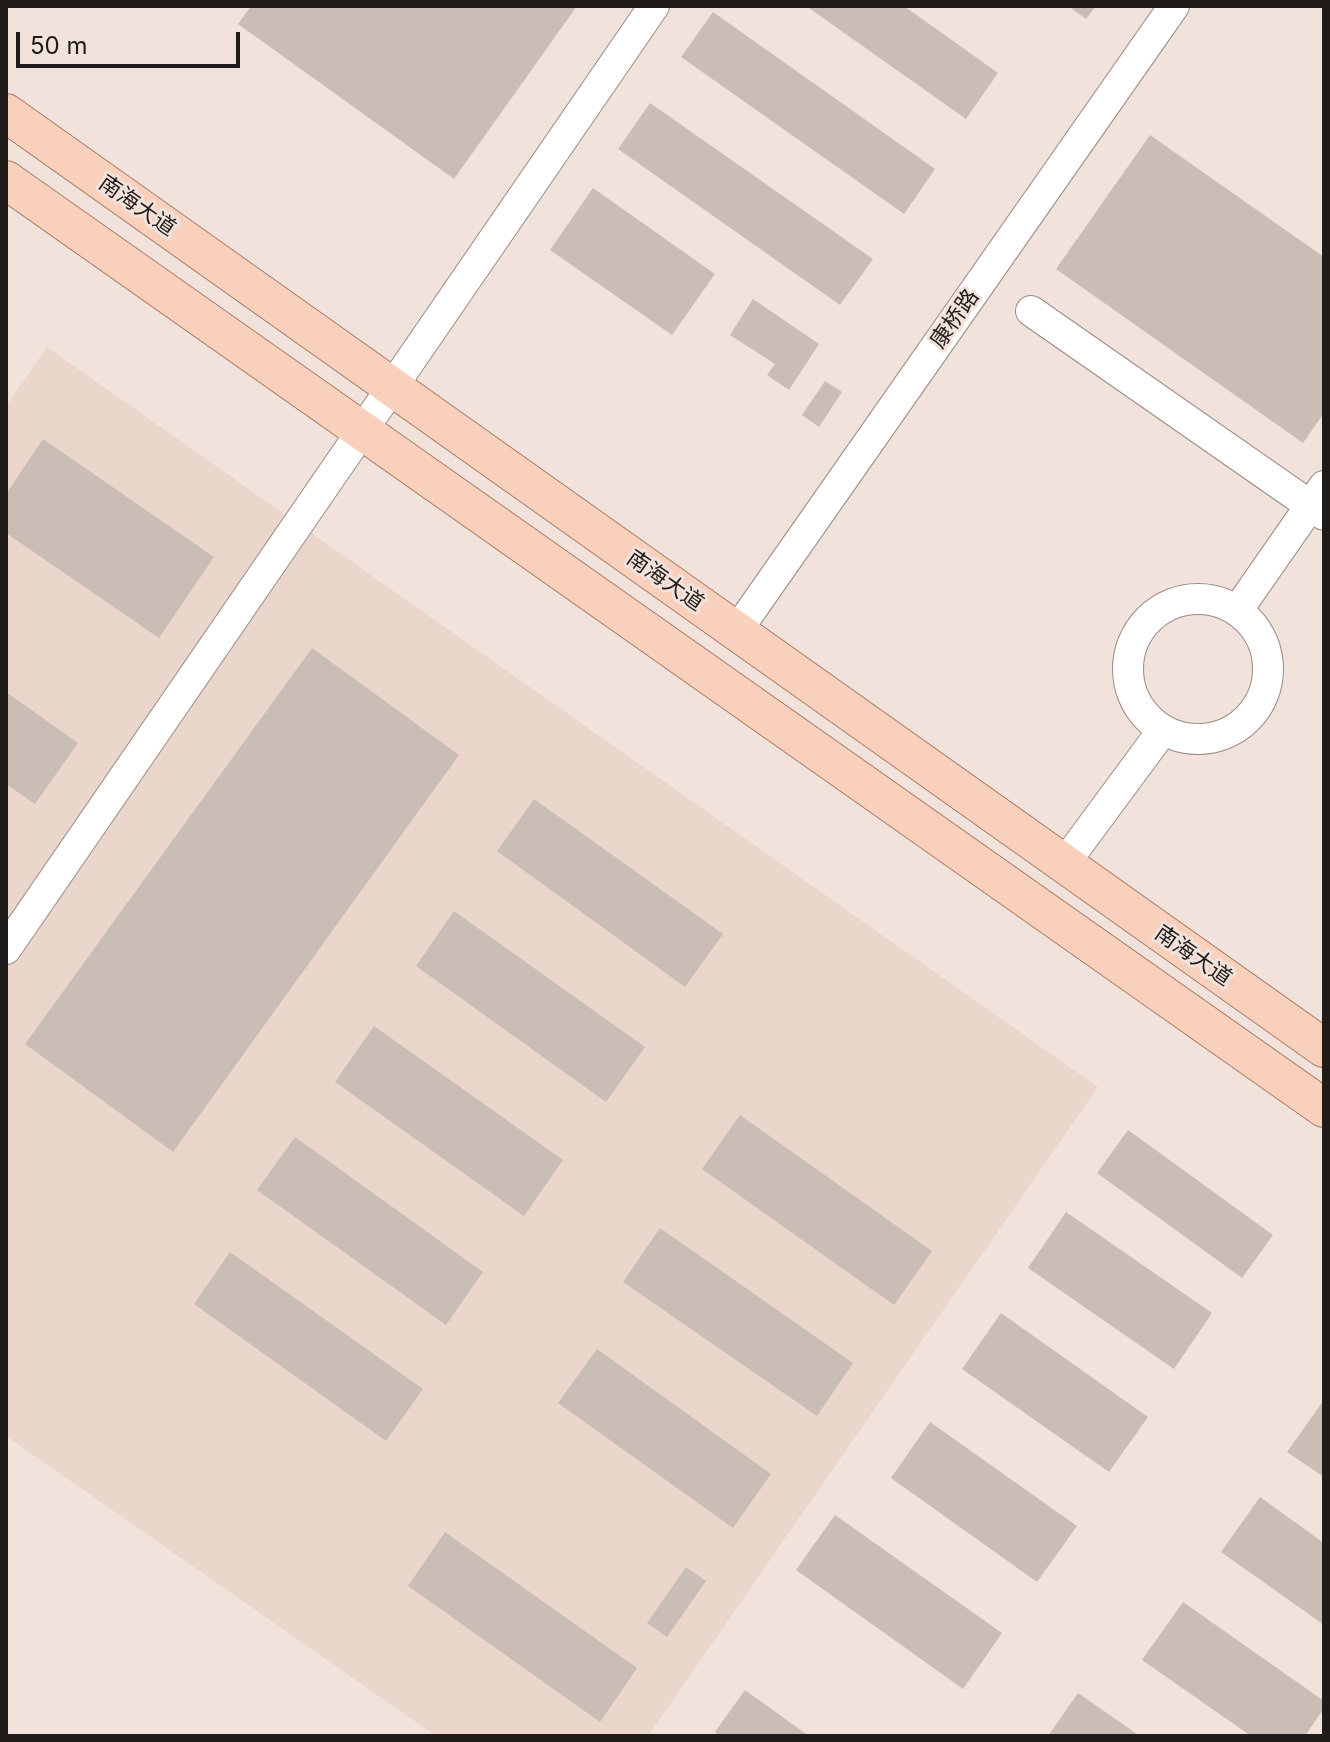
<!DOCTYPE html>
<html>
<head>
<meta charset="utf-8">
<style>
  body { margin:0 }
  #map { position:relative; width:1330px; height:1742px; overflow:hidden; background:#f1e3dc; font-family:Inter,sans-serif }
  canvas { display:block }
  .frame { position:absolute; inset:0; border:8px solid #1f1b18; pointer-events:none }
  .scale { position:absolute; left:16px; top:32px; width:224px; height:36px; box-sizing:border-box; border:4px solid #1f1b18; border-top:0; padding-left:10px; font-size:24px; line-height:28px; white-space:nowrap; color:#1f1b18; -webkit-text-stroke:6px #f1e3dc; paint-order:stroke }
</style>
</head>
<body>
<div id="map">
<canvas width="1330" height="1742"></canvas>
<div class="frame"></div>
<div class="scale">50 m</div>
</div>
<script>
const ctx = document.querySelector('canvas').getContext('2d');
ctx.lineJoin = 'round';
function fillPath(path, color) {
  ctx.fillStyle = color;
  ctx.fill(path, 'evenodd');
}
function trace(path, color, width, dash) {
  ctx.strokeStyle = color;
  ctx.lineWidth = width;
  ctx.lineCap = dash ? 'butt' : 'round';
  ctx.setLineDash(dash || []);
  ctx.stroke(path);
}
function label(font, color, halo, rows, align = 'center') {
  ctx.font = font + ' Inter,"Noto Sans SC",sans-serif';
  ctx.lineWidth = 6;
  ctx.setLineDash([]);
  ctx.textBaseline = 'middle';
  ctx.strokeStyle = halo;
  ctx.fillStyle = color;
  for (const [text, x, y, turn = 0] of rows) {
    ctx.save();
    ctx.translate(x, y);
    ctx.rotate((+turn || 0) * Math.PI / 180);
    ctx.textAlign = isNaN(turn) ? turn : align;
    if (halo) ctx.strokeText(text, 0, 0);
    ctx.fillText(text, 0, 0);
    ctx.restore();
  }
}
fillPath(new Path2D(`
  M47,347L1098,1087L648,1736H436L6,1436V406Z`), '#ebd6cb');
fillPath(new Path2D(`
  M251,6H577L454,179L238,24Z
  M806,6H904L998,73L966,119Z
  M1068,6H1096L1086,19Z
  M713,12L935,169L904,214L681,57Z
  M650,103L873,259L840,305L618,149Z
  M1150,135L1324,257V413L1303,443L1056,269Z
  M593,188L715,274L672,335L550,250Z
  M753,299L819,344L789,390L767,375L775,364L730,335Z
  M825,381L842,392L819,427L802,415Z
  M43,439L214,557L159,638L6,533V494Z
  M312,648L459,755L173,1152L25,1044Z
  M6,692L78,743L35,804L6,784Z
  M534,799L723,934L685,987L497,851Z
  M454,911L645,1047L606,1102L416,966Z
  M374,1026L563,1160L524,1216L335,1082Z
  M740,1115L932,1251L894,1305L702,1169Z
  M1128,1130L1273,1235L1242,1278L1097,1173Z
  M295,1137L483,1272L446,1325L257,1190Z
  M1066,1212L1212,1313L1174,1369L1028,1268Z
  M660,1228L853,1363L817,1416L623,1282Z
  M230,1252L423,1389L386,1441L194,1304Z
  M1001,1313L1148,1417L1109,1472L962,1369Z
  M597,1349L771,1474L733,1528L558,1403Z
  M1324,1400V1477L1287,1452Z
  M930,1422L1077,1526L1037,1582L891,1478Z
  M1260,1497L1324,1543V1625L1221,1552Z
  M835,1515L1002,1633L963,1689L796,1570Z
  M445,1532L637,1668L600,1722L408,1586Z
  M686,1567L706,1581L667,1637L647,1623Z
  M1183,1602L1324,1701V1708L1305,1736H1251L1142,1660Z
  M745,1690L809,1736H720L715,1732Z
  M1078,1693L1140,1736H1048Z`), '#cabdb6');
const minor = new Path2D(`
  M1031,311L1324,515
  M1128 669a70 70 0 1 1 140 0a70 70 0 1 1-140 0Z
  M1237,611L1324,486
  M736,632L1174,6
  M1064,864L1163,730
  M6,949L654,6`);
const major = new Path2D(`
  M6,113L1324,1048
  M6,180L1324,1108`);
trace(minor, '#988b85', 32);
trace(major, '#a97c65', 40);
trace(minor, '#fff', 30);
trace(major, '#f8d0bb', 38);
label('22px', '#1f1b18', '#f1e3dc', [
  ["南海大道",137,206,35],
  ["康桥路",955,319,-55],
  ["南海大道",665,581,35],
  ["南海大道",1193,956,35]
]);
</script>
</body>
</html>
